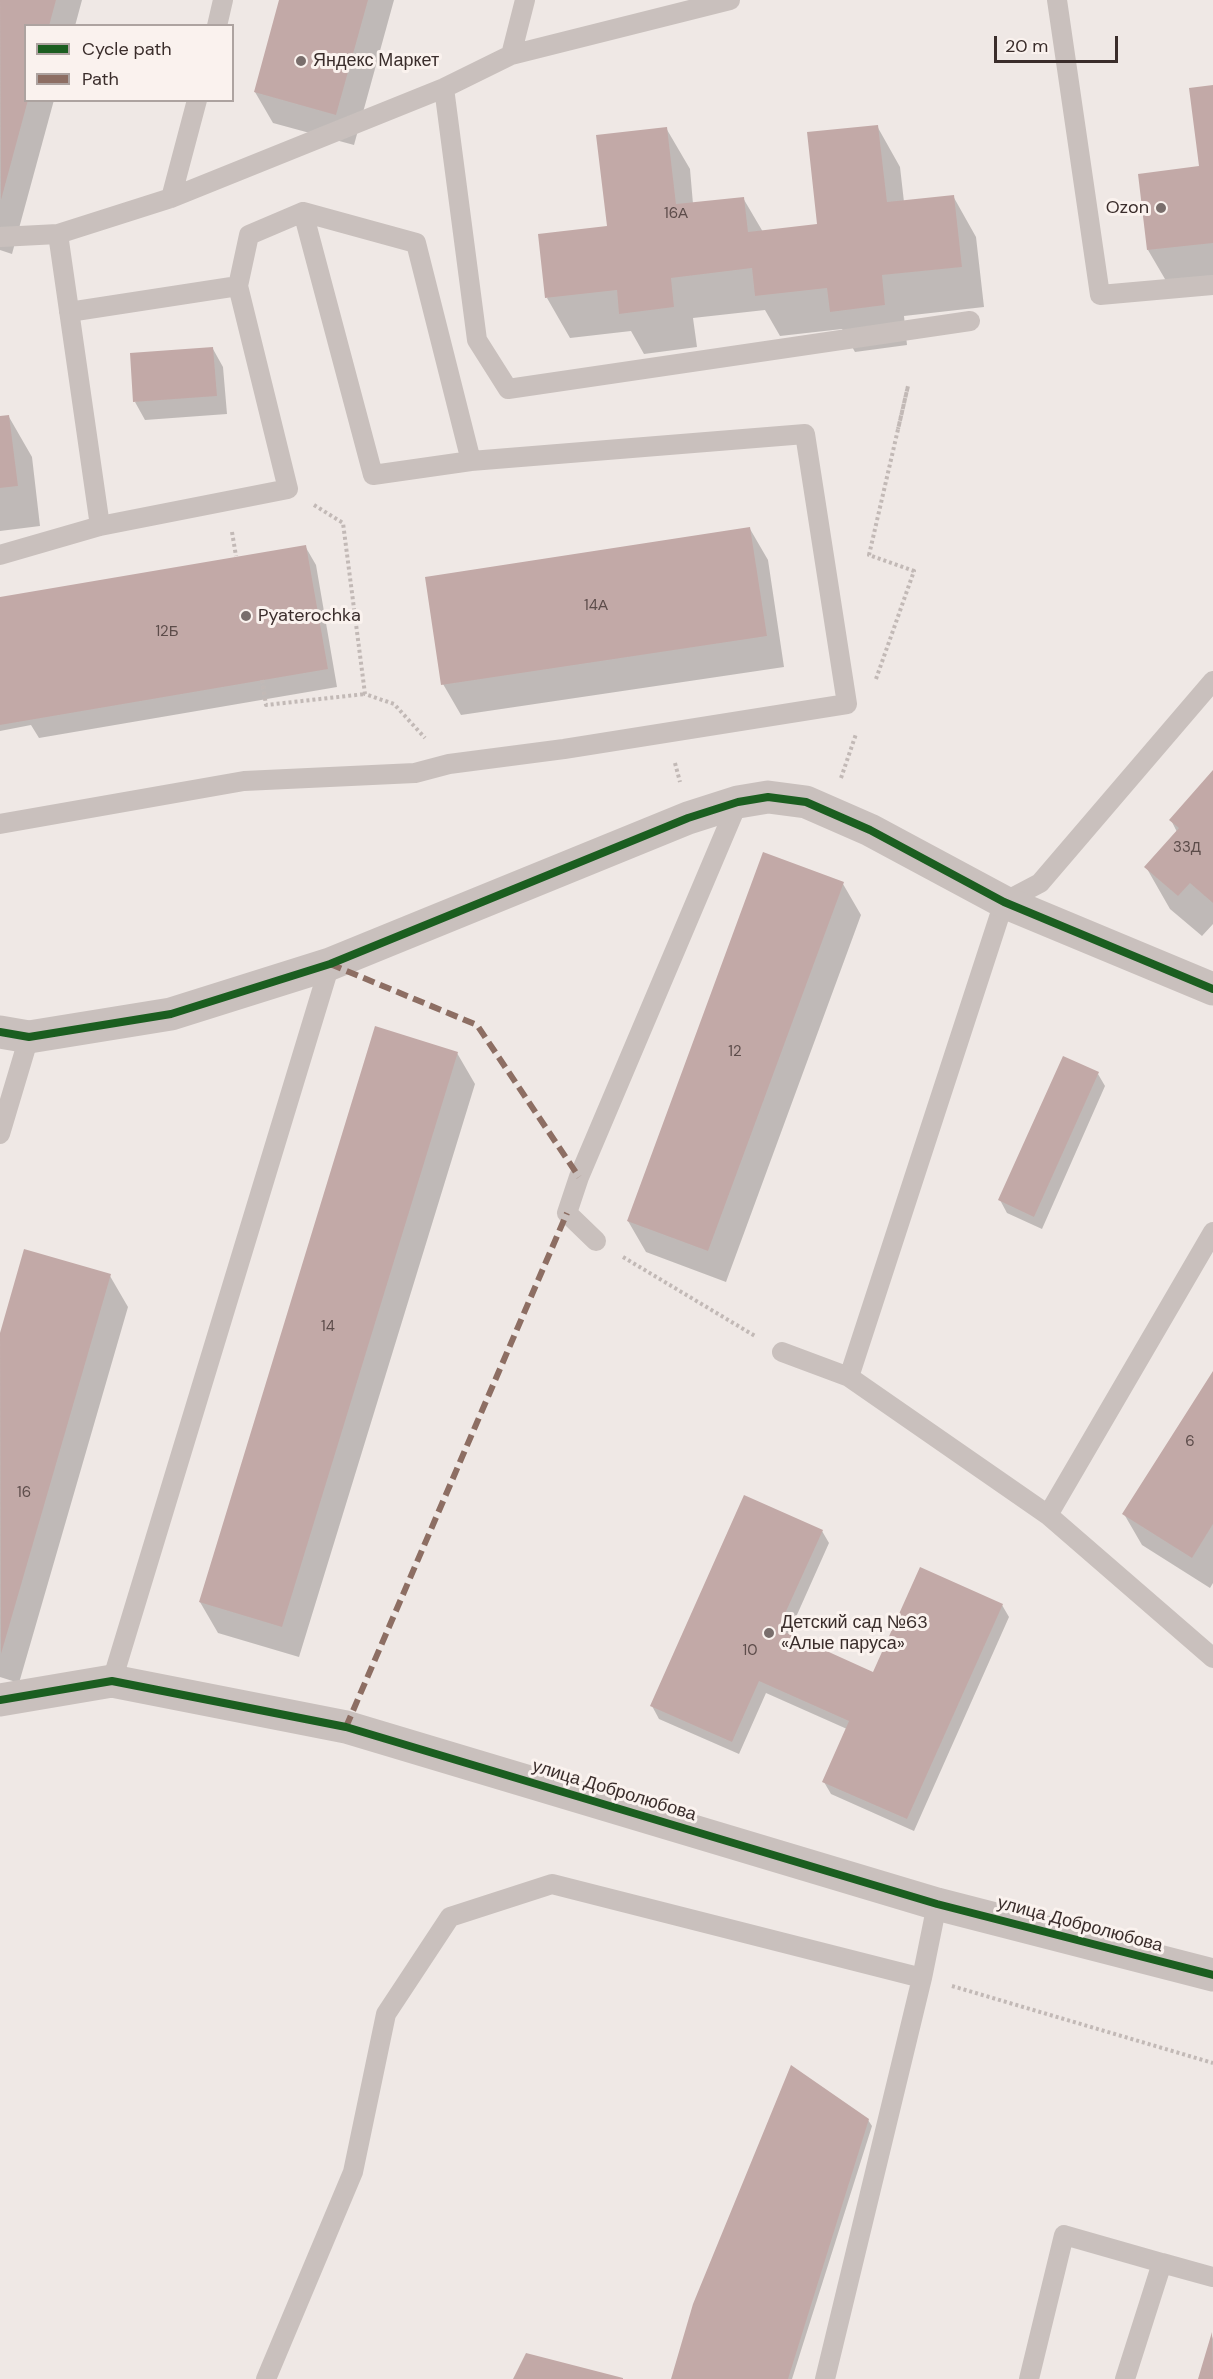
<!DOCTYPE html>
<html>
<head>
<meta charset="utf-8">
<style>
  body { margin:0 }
  #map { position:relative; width:1213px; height:2379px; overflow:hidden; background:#efe8e5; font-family:"DM Sans",sans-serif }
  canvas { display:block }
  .legend { position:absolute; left:24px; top:24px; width:210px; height:78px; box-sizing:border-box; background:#faf2ee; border:2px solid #ada3a0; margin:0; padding:8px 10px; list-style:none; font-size:18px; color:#3a2d2b }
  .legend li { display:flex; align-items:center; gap:12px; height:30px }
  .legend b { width:30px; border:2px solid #ada3a0 }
  .scale { position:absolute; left:994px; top:36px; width:124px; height:27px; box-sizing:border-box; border:3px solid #3a2d2b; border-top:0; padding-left:8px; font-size:18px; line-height:21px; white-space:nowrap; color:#3a2d2b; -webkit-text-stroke:4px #faf2ee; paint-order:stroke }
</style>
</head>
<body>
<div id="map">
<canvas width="1213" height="2379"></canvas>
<ul class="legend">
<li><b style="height:8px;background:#1b5e20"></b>Cycle path</li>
<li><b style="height:8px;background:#8d6e63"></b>Path</li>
</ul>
<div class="scale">20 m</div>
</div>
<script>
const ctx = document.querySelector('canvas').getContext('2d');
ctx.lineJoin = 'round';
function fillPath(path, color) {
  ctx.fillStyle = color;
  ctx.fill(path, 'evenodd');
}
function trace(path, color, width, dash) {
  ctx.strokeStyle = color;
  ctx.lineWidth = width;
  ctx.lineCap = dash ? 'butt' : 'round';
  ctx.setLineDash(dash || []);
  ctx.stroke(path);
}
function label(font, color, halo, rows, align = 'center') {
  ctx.font = font + ' "DM Sans",sans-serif';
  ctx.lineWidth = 6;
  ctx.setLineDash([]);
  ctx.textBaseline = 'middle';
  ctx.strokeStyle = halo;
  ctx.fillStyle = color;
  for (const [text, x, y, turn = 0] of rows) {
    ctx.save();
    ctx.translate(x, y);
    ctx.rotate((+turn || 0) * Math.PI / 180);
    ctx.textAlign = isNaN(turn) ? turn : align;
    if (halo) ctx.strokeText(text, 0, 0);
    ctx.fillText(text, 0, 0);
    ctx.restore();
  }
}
fillPath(new Path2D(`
  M0,0H82L75,26H26V100H54L12,254L0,250Z
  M281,0H394L354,145L273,123L255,92Z
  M1213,86V286L1172,291L1148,250L1201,168Z
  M877,126L900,167L904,202L953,196L976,237L984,307L904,316L907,345L855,352L842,329L780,336L765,310L693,318L697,347L644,354L631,331L570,338L547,298L608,228L666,128L690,169L693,204L743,198L763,232L819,225Z
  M213,349L223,367L227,414L145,420L135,402Z
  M9,417L32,457L40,526L0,531V418Z
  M750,529L768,560L784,667L461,715L443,684Z
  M305,546L316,565L337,687L39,738L31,725L0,731V598Z
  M1213,772V924L1202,936L1170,909L1146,867L1177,832L1171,820Z
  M843,884L861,915L726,1282L646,1252L628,1221Z
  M457,1053L475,1084L299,1657L218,1633L200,1602Z
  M1098,1074L1105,1086L1042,1229L1007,1213L1000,1200Z
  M25,1251L110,1276L128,1307L19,1683L0,1677V1339Z
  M1213,1373V1583L1210,1588L1142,1545L1124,1514Z
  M822,1531L829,1543L788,1635L874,1674L1002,1605L1009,1617L914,1831L831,1794L824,1782L847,1729L766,1693L739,1754L659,1719L652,1706Z
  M868,2120L872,2126L792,2379H672Z
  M1213,2336V2379H1199Z`), '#0003');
fillPath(new Path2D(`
  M0,0H56L49,26H26V100H28L1,200Z
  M279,0H368L336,115L254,92Z
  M1213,85V243L1147,250L1138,174L1199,166L1189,88Z
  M878,125L887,202L954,195L962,267L882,275L885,305L830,312L827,288L755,296L752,268L671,278L674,307L619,314L617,290L545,298L538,234L607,226L596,135L667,127L676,204L744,197L748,232L817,224L807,132Z
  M213,347L217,396L133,402L130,353Z
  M9,415L18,486L0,488V416Z
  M750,527L767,636L441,685L425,577Z
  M306,545L328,669L0,725V597Z
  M1213,770V903L1190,883L1178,896L1144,867L1179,828L1169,820Z
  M763,852L844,882L708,1251L627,1221Z
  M375,1026L458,1052L282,1627L199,1602Z
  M1063,1056L1099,1072L1034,1217L998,1200Z
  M24,1249L111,1274L1,1654L0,1333Z
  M1213,1371V1524L1192,1558L1122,1514Z
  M744,1495L823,1530L778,1629L873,1672L920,1567L1003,1604L907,1819L822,1782L849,1721L759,1681L732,1742L650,1706Z
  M791,2065L869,2119L788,2379H671L693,2304Z
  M1212,2332L1213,2379H1198Z
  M526,2353L623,2378V2379H513Z`), '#c2a9a7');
trace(new Path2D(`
  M314,505L343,523L365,694L394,704L425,738
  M232,532L236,556
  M876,679L914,571L869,555L908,386L898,429
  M262,680L266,705L365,694
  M675,763L680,782
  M841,778L856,734
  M623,1257L755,1336
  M952,1986L1213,2063`), '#c2b9b6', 4, [3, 3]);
trace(new Path2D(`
  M1057,0L1100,295L1213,285
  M217,26L223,0
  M511,55L525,0
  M444,88L477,340L508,389L970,321
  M171,198L197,100
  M303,212L416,243L471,461
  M58,234L100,526
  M0,237L58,234L171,198L444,88L511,55L730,0
  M0,555L100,526L288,489L238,286L69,312
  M1213,681L1040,883L1004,902L849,1377L1048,1515L1213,1658
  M0,824L244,781L415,773L449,764L564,749L847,704L805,434L471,461L373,475L303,212L249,235L238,286
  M0,1134L29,1037
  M596,1241L567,1213L579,1177L738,802
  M782,1352L849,1377
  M1048,1515L1213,1232
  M112,1681L330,964
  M266,2379L353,2172L386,2014L450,1917L552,1884L922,1978
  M825,2379L922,1978L937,1904
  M1029,2379L1064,2235L1162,2263
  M1125,2379L1162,2263L1213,2277`), '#c9c0bd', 20);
trace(new Path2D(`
  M0,1032L29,1037L171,1014L330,964L688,818L738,802L768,797L806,802L870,830L1004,902L1213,989
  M0,1700L112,1681L346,1727L937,1904L1213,1975`), '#c9c0bd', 33);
trace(new Path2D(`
  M330,964L477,1025L579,1177
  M346,1727L567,1213`), '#8d6e63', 6, [12, 6]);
trace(new Path2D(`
  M0,1032L29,1037L171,1014L330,964L688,818L738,802L768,797L806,802L870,830L1004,902L1213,989
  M0,1700L112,1681L346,1727L937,1904L1213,1975`), '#1b5e20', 8);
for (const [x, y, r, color] of [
  [301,61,6,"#796e6c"],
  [1161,208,6,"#796e6c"],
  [246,616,6,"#796e6c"],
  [769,1633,6,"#796e6c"]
]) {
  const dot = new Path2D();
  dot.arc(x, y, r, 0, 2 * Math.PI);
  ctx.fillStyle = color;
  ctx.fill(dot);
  trace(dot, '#faf2ee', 2);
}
label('15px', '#5c4c4a', null, [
  ["16А",676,214],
  ["14А",596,606],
  ["12Б",167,632],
  ["33Д",1187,848],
  ["12",735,1052],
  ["14",328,1327],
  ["6",1190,1442],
  ["16",24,1493],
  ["10",750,1651]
]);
label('18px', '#3a2d2b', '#faf2ee', [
  ["Яндекс Маркет",313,61],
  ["Ozon",1149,208,"right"],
  ["Pyaterochka",258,616],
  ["Детский сад №63",781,1623],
  ["«Алые паруса»",781,1644]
], 'left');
label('18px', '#3a2d2b', '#faf2ee', [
  ["улица Добролюбова",614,1791,17],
  ["улица Добролюбова",1080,1925,15]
]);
</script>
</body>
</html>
